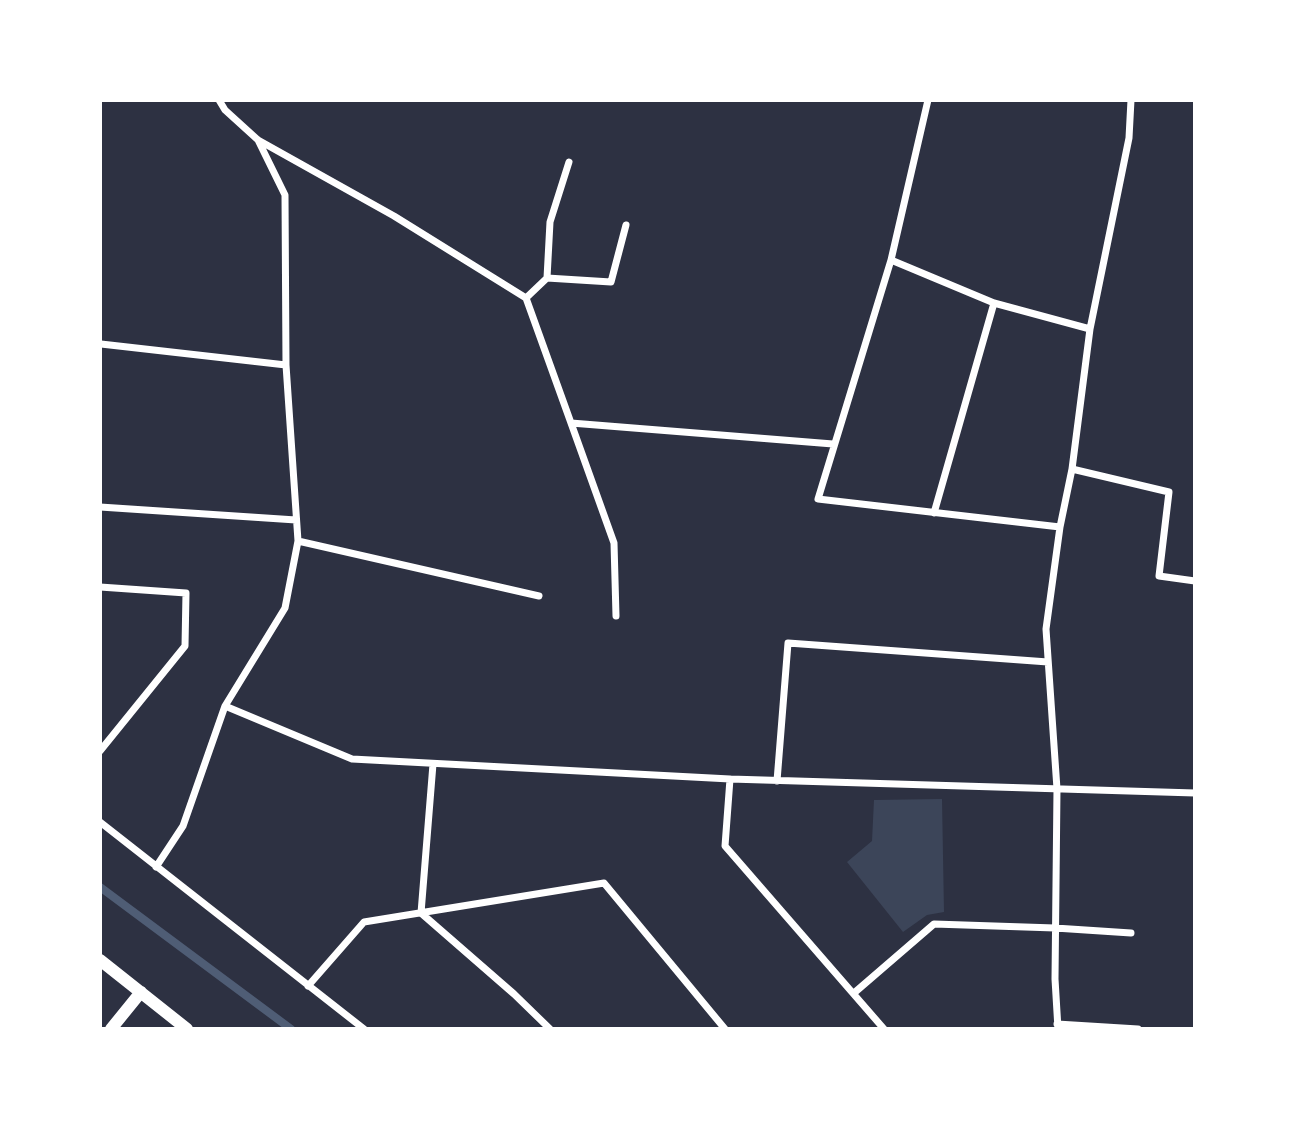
<!DOCTYPE html>
<html>
<head>
<meta charset="utf-8">
<style>
  body { margin:0 }
  #map { position:relative; width:1295px; height:1129px; overflow:hidden; background:#2d3142; font-family:"Public Sans",sans-serif }
  canvas { display:block }
  .frame { position:absolute; inset:0; border:102px solid #fff; pointer-events:none }
</style>
</head>
<body>
<div id="map">
<canvas width="1295" height="1129"></canvas>
<div class="frame"></div>
</div>
<script>
const ctx = document.querySelector('canvas').getContext('2d');
ctx.lineJoin = 'round';
function fillPath(path, color) {
  ctx.fillStyle = color;
  ctx.fill(path, 'evenodd');
}
function trace(path, color, width, dash) {
  ctx.strokeStyle = color;
  ctx.lineWidth = width;
  ctx.lineCap = dash ? 'butt' : 'round';
  ctx.setLineDash(dash || []);
  ctx.stroke(path);
}
fillPath(new Path2D(`
  M942,799L944,912L927,915L903,932L847,862L872,841L874,800Z`), '#3c4559');
trace(new Path2D(`
  M100,887L291,1029`), '#4f5d75', 8);
trace(new Path2D(`
  M219,100L225,110L258,140L394,216L526,298L571,423L833,444
  M928,100L891,260L818,499L1060,527
  M258,140L285,195L286,365L298,541L285,608L225,706L352,759L730,779L1195,793
  M891,260L994,303L1090,329
  M547,278L611,282L626,225
  M526,298L547,278L550,222L569,162
  M101,344L286,365
  M571,423L614,543L616,616
  M1072,469L1169,492L1159,576L1195,581
  M100,507L296,520
  M934,513L994,303
  M298,541L539,596
  M100,587L186,593L185,646L100,751
  M433,764L421,913L514,994L550,1029
  M730,779L725,846L884,1029
  M777,781L788,643L1048,662
  M100,822L364,1029
  M156,867L183,826L225,706
  M308,986L364,922L604,883L725,1029
  M854,993L934,924L1055,928L1131,933
  M1057,1024L1138,1029
  M1058,1029L1055,979L1057,789L1046,629L1060,527L1072,469L1090,329L1129,138L1131,100`), '#fff', 7);
trace(new Path2D(`
  M100,960L187,1029
  M111,1029L141,992`), '#fff', 12);
</script>
</body>
</html>
